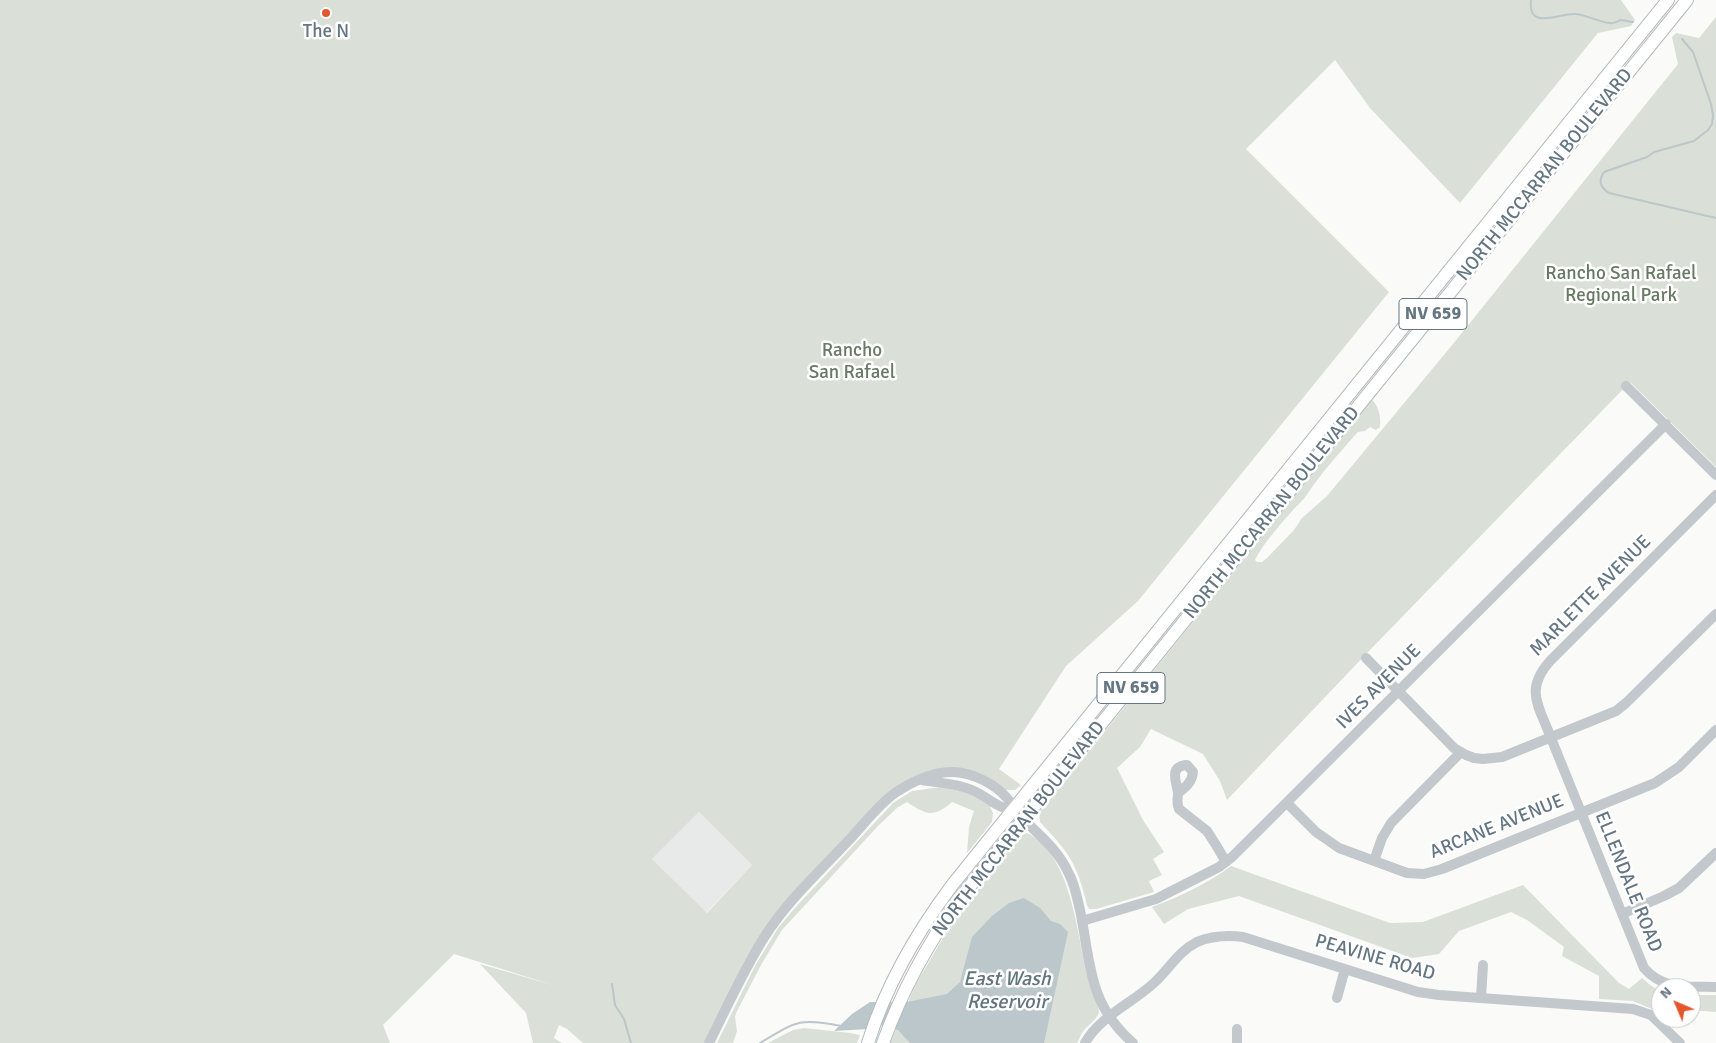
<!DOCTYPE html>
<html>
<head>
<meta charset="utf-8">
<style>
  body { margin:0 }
  #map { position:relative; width:1716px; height:1043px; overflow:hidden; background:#fafaf8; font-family:Signika,sans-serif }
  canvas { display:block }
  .north { position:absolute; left:1651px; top:978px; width:50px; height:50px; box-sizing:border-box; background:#fff; border:1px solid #c1c8cd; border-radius:50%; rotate:315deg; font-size:14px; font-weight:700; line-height:20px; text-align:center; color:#657683 }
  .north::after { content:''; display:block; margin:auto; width:18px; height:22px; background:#e4572e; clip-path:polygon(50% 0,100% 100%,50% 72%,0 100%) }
</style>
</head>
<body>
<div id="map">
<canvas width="1716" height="1043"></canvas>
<div class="north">N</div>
</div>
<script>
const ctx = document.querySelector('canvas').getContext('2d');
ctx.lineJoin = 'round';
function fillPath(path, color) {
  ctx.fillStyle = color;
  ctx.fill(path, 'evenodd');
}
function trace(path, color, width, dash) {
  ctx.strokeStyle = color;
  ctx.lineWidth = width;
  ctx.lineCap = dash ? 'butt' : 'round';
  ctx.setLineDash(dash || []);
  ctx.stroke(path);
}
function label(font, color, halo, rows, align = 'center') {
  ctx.font = font + ' Signika,sans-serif';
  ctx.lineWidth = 5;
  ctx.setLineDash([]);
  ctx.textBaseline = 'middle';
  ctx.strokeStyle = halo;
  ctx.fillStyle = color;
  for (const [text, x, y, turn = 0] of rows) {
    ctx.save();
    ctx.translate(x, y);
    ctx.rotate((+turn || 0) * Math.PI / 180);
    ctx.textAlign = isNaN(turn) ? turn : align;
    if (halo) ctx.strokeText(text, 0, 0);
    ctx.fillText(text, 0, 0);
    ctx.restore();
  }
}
fillPath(new Path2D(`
  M699,812L752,865L706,913L652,859Z`), '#e8e9e9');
fillPath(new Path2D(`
  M0,0H1621L1635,20L1631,26L1598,33L1460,203L1370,108L1335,60L1246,149L1389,292L1138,601L1066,666L999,769L1021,785L1015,790H1004L966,772L908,780L787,900L704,1043H583L567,1029L559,1025L554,1038L562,1043H533L526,1013L480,964L556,986L454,954L383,1025L390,1043H0ZM699,812L752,865L707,913L652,859Z
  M1716,17V467L1630,382L1368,652L1227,800L1220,781L1203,754L1151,729L1140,747L1117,768L1143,820L1164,852L1153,859L1162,875L1149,881L1154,892L1096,909H1089L1087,905C1077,863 1069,853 1040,822L1039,813L1372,400C1379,406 1381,418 1380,427L1376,430L1370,427L1365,431L1358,432L1355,435C1338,455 1320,474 1306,496C1303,501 1297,505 1293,510C1280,525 1264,542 1255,560L1257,562H1262L1267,558L1294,530L1302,518L1327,496L1453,344L1678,64L1672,37L1676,33L1699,38Z
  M940,787L970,793L990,806V807L993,813L992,822L967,853L969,827L974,811L952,802C934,818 926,815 907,802L898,807L878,826L782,930L761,965L736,1013L735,1017L737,1031L733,1043H717L755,966L778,928L794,909L893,803L912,791Z
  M1027,833C1072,854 1077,936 1088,979C1090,986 1099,1006 1099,1012C1098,1019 1086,1026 1082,1033C1080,1036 1079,1040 1077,1043H890L916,984L951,924L1020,836Z
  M1231,866L1390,923L1423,922L1523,885L1619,983L1629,989L1642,978L1650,985L1661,992V1010L1652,1009L1633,1001L1599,999V976L1562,956L1564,947L1527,920L1511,912L1459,931L1439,954L1412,958L1239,896L1188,909L1164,924L1152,907C1177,898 1209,883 1231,866Z
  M1691,995H1716V1012L1691,1010Z
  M804,1028L850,1033L860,1035L857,1043H768L793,1030Z`), '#dadfd7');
fillPath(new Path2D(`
  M1024,898L1040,908L1051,921L1060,924L1068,932L1044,1043H910L898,1030L883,1025L868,1029L834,1031L852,1014L870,1002H907L947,994L960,982L972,937L992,916L1009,903Z`), '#bbc7cb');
trace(new Path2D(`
  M1531,0C1527,32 1561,12 1576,14C1587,15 1598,22 1610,23C1614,24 1617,21 1621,20C1625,20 1629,22 1633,22
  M1682,39L1693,52L1711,104L1713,115L1712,124L1708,130L1694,141L1654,152L1647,157L1604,172C1598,181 1600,187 1609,193L1716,218
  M612,984L615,1005L624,1019L631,1043
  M760,1043C795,1022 799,1017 841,1026`), '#bbc7cb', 2);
const major = new Path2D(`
  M868,1043C886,985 917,932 953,884L1668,0
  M883,1043C902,990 928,943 961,897L1687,0`);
trace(major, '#b5babe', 14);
trace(new Path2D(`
  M1626,386L1716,475
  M1716,495L1550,661C1524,690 1539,706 1551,738L1644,968C1664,991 1688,986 1716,987
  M1366,658L1454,748L1466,755L1474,758L1483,759L1502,757L1616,711L1626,703L1716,614
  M922,780C939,783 955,783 972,790C987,796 997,809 1014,810
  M1178,793C1186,787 1192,782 1193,772L1187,765C1168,766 1177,783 1178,793C1178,800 1176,802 1179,809L1207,831L1216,845L1226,862
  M1287,803L1316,832L1339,848L1407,873L1424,874L1442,869L1655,783L1679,767L1716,730
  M1374,861L1382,838L1391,823L1461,752
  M1622,914L1664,896L1679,888L1716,853
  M1082,921L1156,899L1219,867L1232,857L1666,424
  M1337,998L1345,969
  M1481,998L1483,965
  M709,1043C727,1007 744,969 765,936C788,900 821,870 850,839C864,824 878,805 895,793C911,782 934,771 954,772C973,773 995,784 1007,798C1011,802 1012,807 1015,811C1035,832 1057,847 1069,874C1075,885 1077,898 1080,910C1091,964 1088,1004 1133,1043
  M1085,1043C1100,1016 1133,1003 1155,982C1169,969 1179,951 1197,942C1212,936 1227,935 1243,937L1418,992L1439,995L1633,1009L1651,1015L1680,1043
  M1237,1043V1029`), '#c3c8cc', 10);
trace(major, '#fff', 12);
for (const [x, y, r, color] of [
  [326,13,5,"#e4572e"]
]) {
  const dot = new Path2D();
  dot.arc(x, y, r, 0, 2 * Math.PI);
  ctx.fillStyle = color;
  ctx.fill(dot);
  trace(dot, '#fff', 2);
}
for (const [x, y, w] of [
  [1433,314,68],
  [1131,688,68]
]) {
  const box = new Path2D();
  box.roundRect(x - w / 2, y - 15.5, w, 31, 4);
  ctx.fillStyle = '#fff';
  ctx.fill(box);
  trace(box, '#657683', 1);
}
label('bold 18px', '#657683', null, [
  ["NV 659",1433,314],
  ["NV 659",1131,688]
]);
label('19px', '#657683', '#fff', [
  ["The N",326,32]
]);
label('19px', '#657683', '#fff', [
  ["NORTH MCCARRAN BOULEVARD",1545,175,-51],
  ["NORTH MCCARRAN BOULEVARD",1272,513,-51],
  ["MARLETTE AVENUE",1591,596,-45],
  ["IVES AVENUE",1379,687,-45],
  ["ARCANE AVENUE",1497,827,-22],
  ["NORTH MCCARRAN BOULEVARD",1019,829,-52],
  ["ELLENDALE ROAD",1628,882,68],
  ["PEAVINE ROAD",1375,958,16]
]);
label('19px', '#687a64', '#fff', [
  ["Rancho San Rafael",1621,274],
  ["Regional Park",1621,296],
  ["Rancho",852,351],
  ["San Rafael",852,373]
]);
label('italic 20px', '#60757c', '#fff', [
  ["East Wash",1007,980],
  ["Reservoir",1007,1003]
]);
</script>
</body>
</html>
